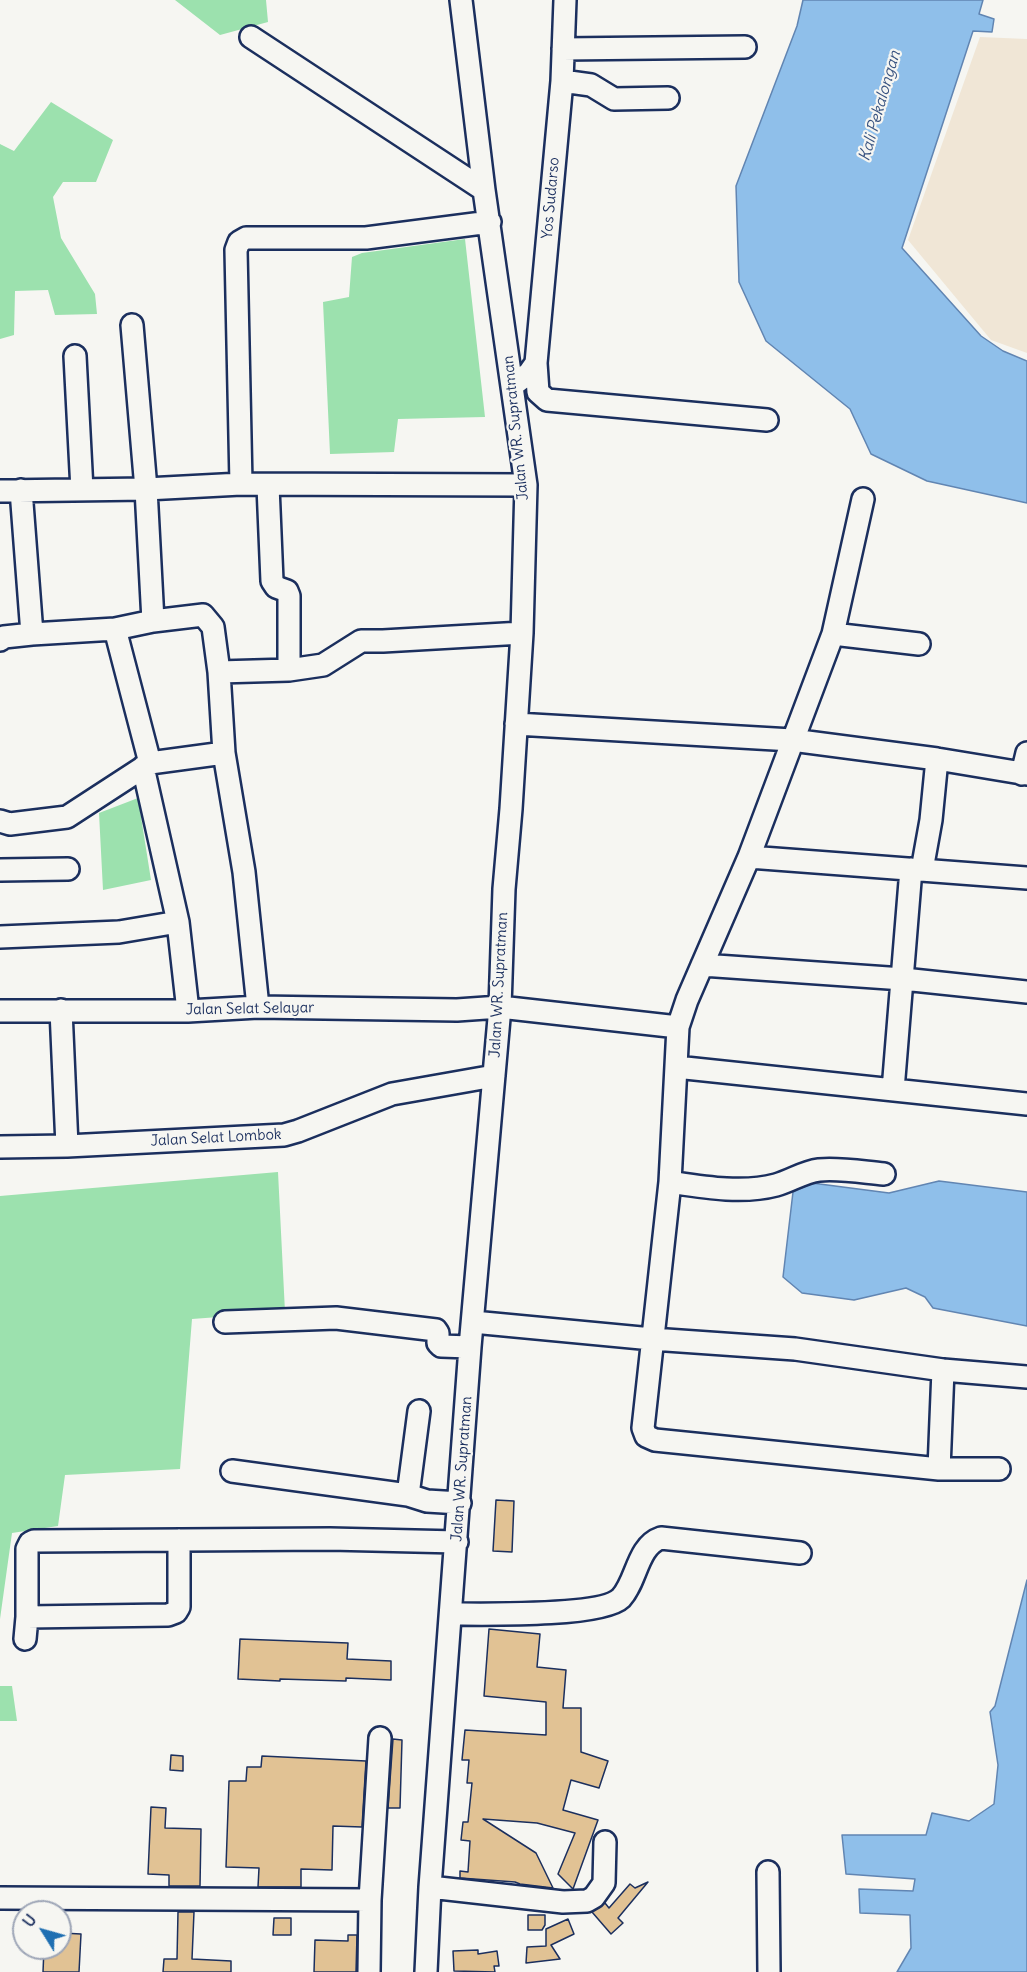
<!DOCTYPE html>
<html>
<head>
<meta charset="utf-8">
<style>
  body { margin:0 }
  #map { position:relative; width:1027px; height:1972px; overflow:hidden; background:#f6f6f2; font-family:Delius,sans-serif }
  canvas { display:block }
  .north { position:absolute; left:12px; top:1900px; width:60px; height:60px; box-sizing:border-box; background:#f6f6f2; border:2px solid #9ea6b7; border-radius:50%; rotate:307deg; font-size:16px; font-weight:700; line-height:24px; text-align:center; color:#1b2f5e }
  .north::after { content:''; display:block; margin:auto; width:21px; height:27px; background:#1f6fb2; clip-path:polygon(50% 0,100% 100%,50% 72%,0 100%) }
</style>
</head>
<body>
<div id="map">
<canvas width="1027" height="1972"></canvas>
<div class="north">U</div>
</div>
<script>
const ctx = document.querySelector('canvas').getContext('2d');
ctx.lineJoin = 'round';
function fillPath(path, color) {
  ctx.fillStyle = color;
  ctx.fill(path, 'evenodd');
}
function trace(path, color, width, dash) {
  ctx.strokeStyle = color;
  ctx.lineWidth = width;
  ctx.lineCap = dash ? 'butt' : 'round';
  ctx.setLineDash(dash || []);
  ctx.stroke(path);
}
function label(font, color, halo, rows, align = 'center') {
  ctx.font = font + ' Delius,sans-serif';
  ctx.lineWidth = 4.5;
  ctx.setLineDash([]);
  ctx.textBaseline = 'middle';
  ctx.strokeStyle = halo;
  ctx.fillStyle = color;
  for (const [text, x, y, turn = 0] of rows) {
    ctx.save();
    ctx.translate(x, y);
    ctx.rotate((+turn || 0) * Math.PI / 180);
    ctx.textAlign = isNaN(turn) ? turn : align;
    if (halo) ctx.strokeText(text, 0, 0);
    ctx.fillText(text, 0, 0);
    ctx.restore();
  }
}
fillPath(new Path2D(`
  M980,37L1027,39V353L991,340L908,240Z`), '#f0e6d6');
fillPath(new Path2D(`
  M175,0H266L268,22L220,35Z
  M51,102L113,140L96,182H63L53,197L61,238L95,294L97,314L55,315L48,290L15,291L14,335L0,339V144L14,151Z
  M465,239L485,417L398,419L394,452L330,454L323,302L349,297L352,257L362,253Z
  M138,798L151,880L103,890L99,813Z
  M278,1172L285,1312L192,1319L180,1469L65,1475L58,1526L12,1533L0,1619V1196Z
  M0,1686H12L17,1721H0Z`), '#9ce1ae');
const water = new Path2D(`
  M803,0H983L979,14L994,19L992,32L973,31L902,248L981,336L1003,351L1027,361V503L927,481L871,454L850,409L766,341L739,282L736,186L797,26Z
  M939,1181L1027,1192V1326L933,1308L925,1297L906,1288L854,1300L802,1293L783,1277L793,1192L812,1183L889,1193Z
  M1027,1580V1972H897L911,1948L910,1915L860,1913L859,1889L913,1891L915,1879L846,1874L842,1835H926L932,1813L969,1821L994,1804L998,1765L990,1712L995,1706Z`);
fillPath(water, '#8fbfea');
trace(water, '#6185b2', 1.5);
const building = new Path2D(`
  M496,1500L514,1501L512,1552L493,1551Z
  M489,1629L540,1634L537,1667L566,1670L563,1708H581V1752L608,1761L599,1788L571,1780L563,1810L598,1820L573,1889L558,1874L575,1833L537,1823L483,1819L536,1853L553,1888L520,1884L515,1882L460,1878V1871L468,1872L470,1841L461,1840L463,1822H468L472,1783H467L469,1760H462L465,1730L546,1735V1702L484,1696Z
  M240,1639L348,1643L347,1659L391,1661V1680L346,1678V1681L280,1679V1681L238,1679Z
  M393,1739L402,1740L400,1808H388Z
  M171,1755L183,1756V1771L170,1770Z
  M262,1756L366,1761L362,1827L333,1826L332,1870L301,1869V1887H258L259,1868L226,1867L229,1781H246L247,1767H261Z
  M151,1807L166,1808L165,1828L201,1829L200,1886H169V1875L148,1874Z
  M648,1882L618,1918L623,1923L611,1934L592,1912L605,1903L609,1908L630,1884L635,1888Z
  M178,1912H194L192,1959L231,1961V1972H163L164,1959H177Z
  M528,1915H545V1925L542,1930H528Z
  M274,1918H291V1935H273Z
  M568,1919L574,1934L551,1945L560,1959L526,1963L527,1947L546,1946V1929Z
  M62,1933L81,1934L79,1972H43L44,1948H62Z
  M348,1935H357L356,1972H314L315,1940L348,1941Z
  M478,1950V1954L497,1951L499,1966H494L495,1972L454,1971L453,1951Z`);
fillPath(building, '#e1c294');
trace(building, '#1b2f5e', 1.5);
const minor = new Path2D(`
  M251,37L484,190
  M563,49L745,47
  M562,81L591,85L614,99L668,98
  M132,325L146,489L153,621
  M75,356L82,490
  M536,363L538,392L547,400L767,420
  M512,386L529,373L536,363L562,81L565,0
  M241,484L236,250L239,242L246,238H366L490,222
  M268,486L272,581L276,587L287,591L289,596V670
  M21,490L32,634
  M0,491L146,489L241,484L526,485
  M863,499L833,634L749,857L687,1000L678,1027L670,1182L643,1428L646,1436L655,1440L939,1469H999
  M833,634L919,644
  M0,640L4,637L32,634L115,629L153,621L203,615L213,627L219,672L224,753L244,872L258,1007
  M219,672L289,670L323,665L361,641H383L522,633
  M516,724L792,740L937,759L1027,774
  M150,763L224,753
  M143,767L178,922L188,1011
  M1022,774L1027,753
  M0,821L10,824L67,817L150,763L115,629
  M749,857L1027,878
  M0,870L68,869
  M922,870L931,820L937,759
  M0,937L119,932L178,922
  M702,965L903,979L1027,992
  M61,1010L67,1146
  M0,1011H188L258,1007L457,1010L500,1007L678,1027
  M676,1067L1027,1104
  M893,1090L911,869
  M0,1147L67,1146L284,1135L298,1131L392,1094L494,1076
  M670,1182C703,1187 742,1194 776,1185C791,1181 803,1172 819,1170C840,1168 862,1172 884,1174
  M225,1322L336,1318L436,1330L438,1333V1343L441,1346L470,1347
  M473,1322L652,1339L795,1349L943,1370L1027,1377
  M939,1469L943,1370
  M232,1471L408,1495L427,1501L460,1503
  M408,1495L419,1411
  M451,1614C481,1614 602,1617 621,1598C637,1581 637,1546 661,1538L800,1553
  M27,1617L168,1615L176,1612L179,1607V1540
  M25,1639L27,1617V1549L30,1543L34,1541L330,1539L457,1542
  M768,1872L769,1972
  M430,1887L563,1902L587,1901L594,1897L604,1883L605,1842
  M0,1898L370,1900L369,1972
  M370,1900L380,1738
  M426,1972L430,1887L470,1347L500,1007L504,889L511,809L522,633L526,485L484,190L461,0`);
trace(minor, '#1b2f5e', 26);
trace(minor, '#f6f6f2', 21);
label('15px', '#1b2f5e', '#f6f6f2', [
  ["Yos Sudarso",551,198,-85],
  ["Jalan WR. Supratman",516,428,-96],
  ["Jalan WR. Supratman",499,985,-87],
  ["Jalan Selat Selayar",250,1009,-1],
  ["Jalan Selat Lombok",216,1138,-3],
  ["Jalan WR. Supratman",462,1469,-86]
]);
label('italic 16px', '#385381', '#f6f6f2', [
  ["Kali Pekalongan",880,106,-74]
]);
</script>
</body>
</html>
